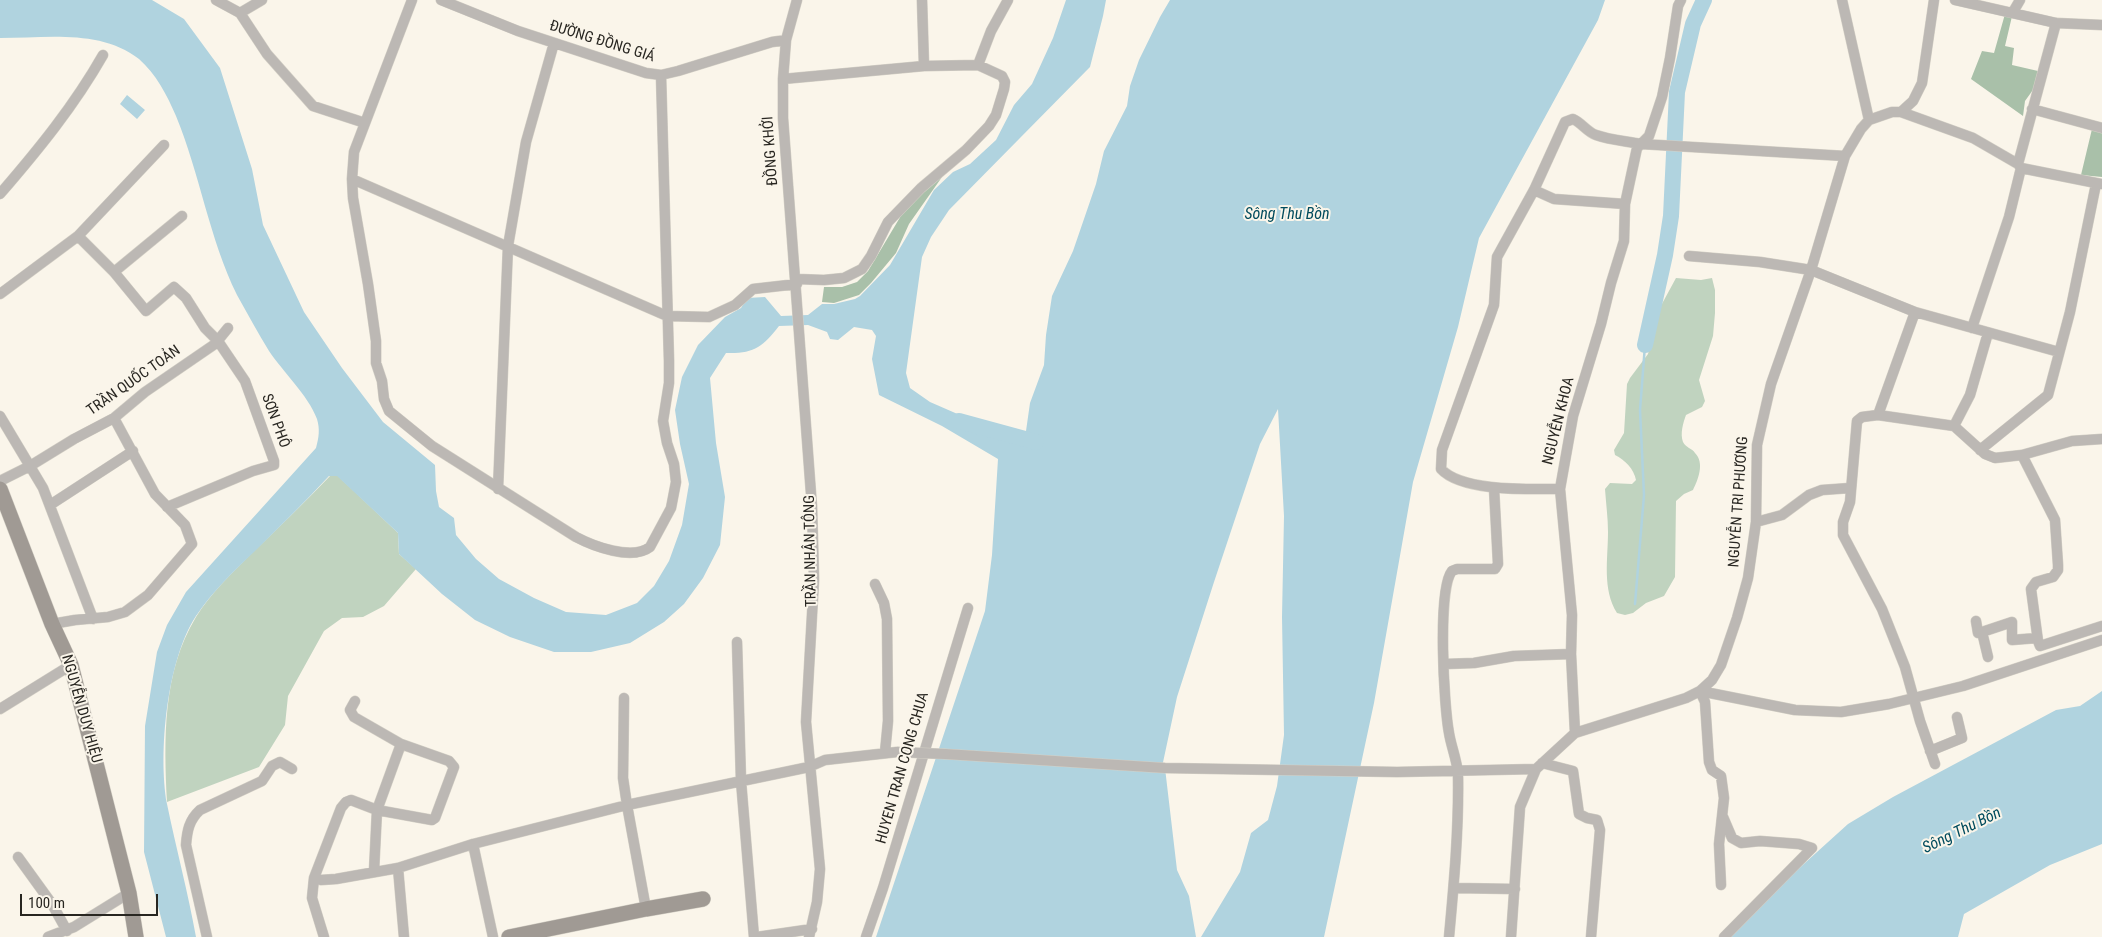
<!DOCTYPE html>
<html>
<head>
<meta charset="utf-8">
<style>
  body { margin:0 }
  #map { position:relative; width:2102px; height:937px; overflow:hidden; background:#faf5ea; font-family:"Roboto Condensed",sans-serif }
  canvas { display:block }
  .scale { position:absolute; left:20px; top:894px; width:138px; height:22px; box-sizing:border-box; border:2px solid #282621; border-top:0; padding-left:6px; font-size:15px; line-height:18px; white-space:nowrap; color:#282621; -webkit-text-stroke:4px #faf5ea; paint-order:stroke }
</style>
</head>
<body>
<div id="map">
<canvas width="2102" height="937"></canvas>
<div class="scale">100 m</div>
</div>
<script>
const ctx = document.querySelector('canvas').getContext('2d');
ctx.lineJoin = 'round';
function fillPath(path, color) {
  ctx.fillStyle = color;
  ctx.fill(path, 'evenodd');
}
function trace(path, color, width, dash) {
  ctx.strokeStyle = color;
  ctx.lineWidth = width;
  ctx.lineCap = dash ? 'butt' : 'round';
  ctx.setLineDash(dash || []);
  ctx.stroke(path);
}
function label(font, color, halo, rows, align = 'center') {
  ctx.font = font + ' "Roboto Condensed",sans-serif';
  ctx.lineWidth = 4;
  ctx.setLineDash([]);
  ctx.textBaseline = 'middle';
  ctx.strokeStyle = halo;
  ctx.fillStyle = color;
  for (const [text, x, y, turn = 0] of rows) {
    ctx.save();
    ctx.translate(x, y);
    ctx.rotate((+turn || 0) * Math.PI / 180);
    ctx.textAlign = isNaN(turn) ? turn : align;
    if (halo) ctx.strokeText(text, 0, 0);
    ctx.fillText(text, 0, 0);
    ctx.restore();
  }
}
fillPath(new Path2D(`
  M1676,278L1701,280L1712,278L1715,290V313L1713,336L1699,380L1705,401L1702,407L1686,415C1683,423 1680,434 1683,442C1686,448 1692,448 1695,453C1705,463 1698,480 1693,490L1684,494L1676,501L1675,577L1664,596L1646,603L1633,613L1625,615L1617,613C1602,589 1608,559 1608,532C1608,518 1606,504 1605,489L1610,483L1632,484L1636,480C1634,469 1625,460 1615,455L1614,450L1624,433L1627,384L1630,378L1648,354L1657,313Z
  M337,475L398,533L399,554L416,569L384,606L363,617L342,618L324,631L288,696L285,725L259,767L167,802C164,740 162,673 196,617C210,594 232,573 251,554C278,528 304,503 330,476Z`), '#c0d3bf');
fillPath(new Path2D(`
  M2013,12L2005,46L2014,48L2012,65L2038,71L2040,80L2025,101L2023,116L1971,79L1982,51L1994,53L2005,14Z
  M2092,129L2102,131V177L2081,175Z
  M941,172L942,177L909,224L896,253L871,283L859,295L834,303L822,302L824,287H842L857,282L868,271L905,209Z`), '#a9c0a9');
fillPath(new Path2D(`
  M0,0H152L184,19L220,68L252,169L263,225L304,312L342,368L383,422L435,465L436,491L439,507L454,518L456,535L476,559L499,579L534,598L566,612L606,615L637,603L654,586L669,561L682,525L689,484L680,444L675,410L682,377L698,345L725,317L741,308L747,298L765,297L781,316L808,315L822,304H834L855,299L860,296L890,265L934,190L953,172L970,164L996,140L1014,105L1032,84L1053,38L1066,0H1106L1103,16L1090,67L949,210L931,237L922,257L906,373L910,388L930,402L969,419L996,438L1007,440L1026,431L1030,403L1044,365L1046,335L1052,296L1073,251L1096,184L1104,151L1127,106L1130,86L1139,60L1160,17L1170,0H1605L1598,20L1479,238L1458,327L1413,482L1374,703L1324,937H1201L1240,872L1251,833L1268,820L1277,786L1284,735L1282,617L1284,516L1278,409L1260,444L1214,582L1177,697L1162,767L1165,768L1177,870L1189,896L1196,937H876L985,611L992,555L998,459L942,426L879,395L872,359L876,336L872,330L854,327L838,340L830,339L827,332L808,325L779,326C763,347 753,354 726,353L710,378L716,443L725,497L720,545L703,578L684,604L664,622L630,643L591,652H554L510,637L475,620L442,594L399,554L398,533L337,476H329C305,502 280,526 255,551C234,571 212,592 196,616C167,660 158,752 167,804C176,848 188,892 196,937H166L144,852L145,726L157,652L167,625L186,592L316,448C319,437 320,429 317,419C308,395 283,372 269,351C258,333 247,313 237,295C209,238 200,174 176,116C167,95 156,74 139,59C101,29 46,38 0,38Z
  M127,95L145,110L137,119L120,104Z
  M2102,691V844L2050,865L1964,914L1958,937H1723L1848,824L1893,797L2056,710L2080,706Z`), '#b0d3df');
trace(new Path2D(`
  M1635,604L1644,495L1640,410L1645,345`), '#b0d3df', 2.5);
trace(new Path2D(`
  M1645,345L1665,255L1671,216L1677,92L1693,24L1704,0
  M959,421L1036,442`), '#b0d3df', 16);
const street = new Path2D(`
  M216,0L240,13L267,54L313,106L365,123
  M412,0L354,152L352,179L353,198L368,284L376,341V363L382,381L384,399L389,411L432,446L576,537C593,546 632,561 650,547L671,508L676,482L674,464L667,443L663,421L669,383V361L661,75
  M441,0L518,31L646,73L661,75L678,71L772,42L786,40
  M797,0L786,40L783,79V118L812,507L814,579L806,722L820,869L817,902L809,937
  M922,0L924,66
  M1842,0L1869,120
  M1955,0L2056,23L2102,25
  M2013,12L2020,0
  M240,13L262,0
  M978,65L991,31L1008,0
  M783,79L924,66L978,65L1002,76L1005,82L1004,89L996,115L989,126L966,150L921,188L888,222L871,256L862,269L844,278L824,280L797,279
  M2032,109L2102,128
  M1901,112L1973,138L2018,164
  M2021,168L2101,184
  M352,179L667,316L709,317L735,305L753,289L797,284
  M1534,190L1554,199L1625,204
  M0,194C38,150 74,106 103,55
  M78,236L114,272L146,311L174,287L186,298L205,328L218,341L245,381L274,461V465L253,471L167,507
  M1689,256L1760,262L1811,270L1915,312L2059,352
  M114,272L182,216
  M0,294L78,236L164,145
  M1972,328L2009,217L2021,168L2018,164L2056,23
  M1878,415L1915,312
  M0,416L43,488L93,619
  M1954,426L1970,395L1988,333
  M1980,450L2048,395L2070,312L2096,184
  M2022,455L2055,520L2058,565V570L2053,577L2036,582L2031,589L2038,641L2040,646L2102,626
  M0,481L30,466L74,439L114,418L145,392L215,344L228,328
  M498,489L508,246L526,142L554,43
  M1560,489C1530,489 1462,492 1441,469L1442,450L1494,305L1497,257L1534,190L1565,122L1573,119C1582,123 1587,132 1596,135C1610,140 1626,141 1641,144L1649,136L1662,97L1670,58L1678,6L1681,0
  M50,505L133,451
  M1756,522L1782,515L1809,495L1822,490L1850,488
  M875,584L884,603L887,619L888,721L885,752
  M1976,621L1978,633L1982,632
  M52,624L75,620L108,617L125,612L148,595L192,544L185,525L155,494L114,418
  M737,642L741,781L754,937
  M1988,657L1982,632L2012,622V640L2037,638
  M1445,664L1474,663L1514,656L1571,654
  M1700,691L1795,710L1841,712L1889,704L1963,686L2102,640
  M1700,691L1705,702L1709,762L1712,770L1721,776L1724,798L1719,844L1721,885
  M0,709L71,665
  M1575,733L1571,654L1572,615L1560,489L1573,416L1601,324L1611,283L1624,241L1625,204L1637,148L1641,144L1845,156
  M1930,751L1962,738L1957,717
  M945,754L1165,768L1397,772L1536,769
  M1542,763L1573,771L1579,814L1587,818L1597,820L1600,830L1591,937
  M1935,764L1920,721L1905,667L1882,609L1843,535V522L1850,502L1857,421L1862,417L1878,415L1954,426L1985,454L1995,458L2022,455L2072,441L2102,439
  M1723,817L1732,838L1741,843L1760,841L1799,844L1812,848L1724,937
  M473,844L493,937
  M18,857L52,904L67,931
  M398,868L404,937
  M374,871L377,810L401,744
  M314,878L321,880L336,879L398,868L473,844L627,805L623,778L624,698
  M1454,888L1515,889
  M646,909L627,805L809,767L825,760L897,752
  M48,937L74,927L129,893
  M207,937L186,845C187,831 189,820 200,810L262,781L272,766L280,762L292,769
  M324,937L312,898L314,878L341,808L346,802L351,800L377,810L432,820L435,818L454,767L449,761L401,744L354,717L350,710L355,701
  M757,937L812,929
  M866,937L883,888L968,608
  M1449,937C1454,883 1459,828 1458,774C1457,760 1451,746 1449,733C1444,707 1437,589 1452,571L1457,569H1495L1498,564L1494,488
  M1511,937L1520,807L1536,769L1575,733L1686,698L1700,691L1712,680L1721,665L1737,618L1748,578L1756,522L1757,445L1771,384L1811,270L1845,156L1861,129L1869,120L1892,112H1901L1913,101L1922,83L1934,0`);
const secondary = new Path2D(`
  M0,489L52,624L71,665L129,893L136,937
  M509,937L646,909L703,899`);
trace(street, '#d4d0c6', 11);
trace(secondary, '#d4d0c6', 16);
trace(street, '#bcb8b4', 10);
trace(secondary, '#a09a94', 15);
const streetBridge = new Path2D(`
  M897,752L945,754`);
trace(streetBridge, '#d4d0c6', 11, []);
trace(streetBridge, '#bcb8b4', 10);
label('15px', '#282621', '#faf5ea', [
  ["ĐƯỜNG ĐỒNG GIÁ",602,42,17],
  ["ĐỒNG KHỞI",771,151,-94],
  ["TRẦN QUỐC TOẢN",134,381,-35],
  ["SƠN PHÔ",275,421,70],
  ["NGUYỄN KHOA",1559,421,-76],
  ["NGUYỄN TRI PHƯƠNG",1739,502,-86],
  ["TRẦN NHÂN TÔNG",811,551,-91],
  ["NGUYỄN DUY HIỆU",81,709,74],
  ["HUYEN TRAN CONG CHUA",903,768,-74]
]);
label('italic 16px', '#004b5d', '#faf5ea', [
  ["Sông Thu Bồn",1287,215],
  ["Sông Thu Bồn",1962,831,-26]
]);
</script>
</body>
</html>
